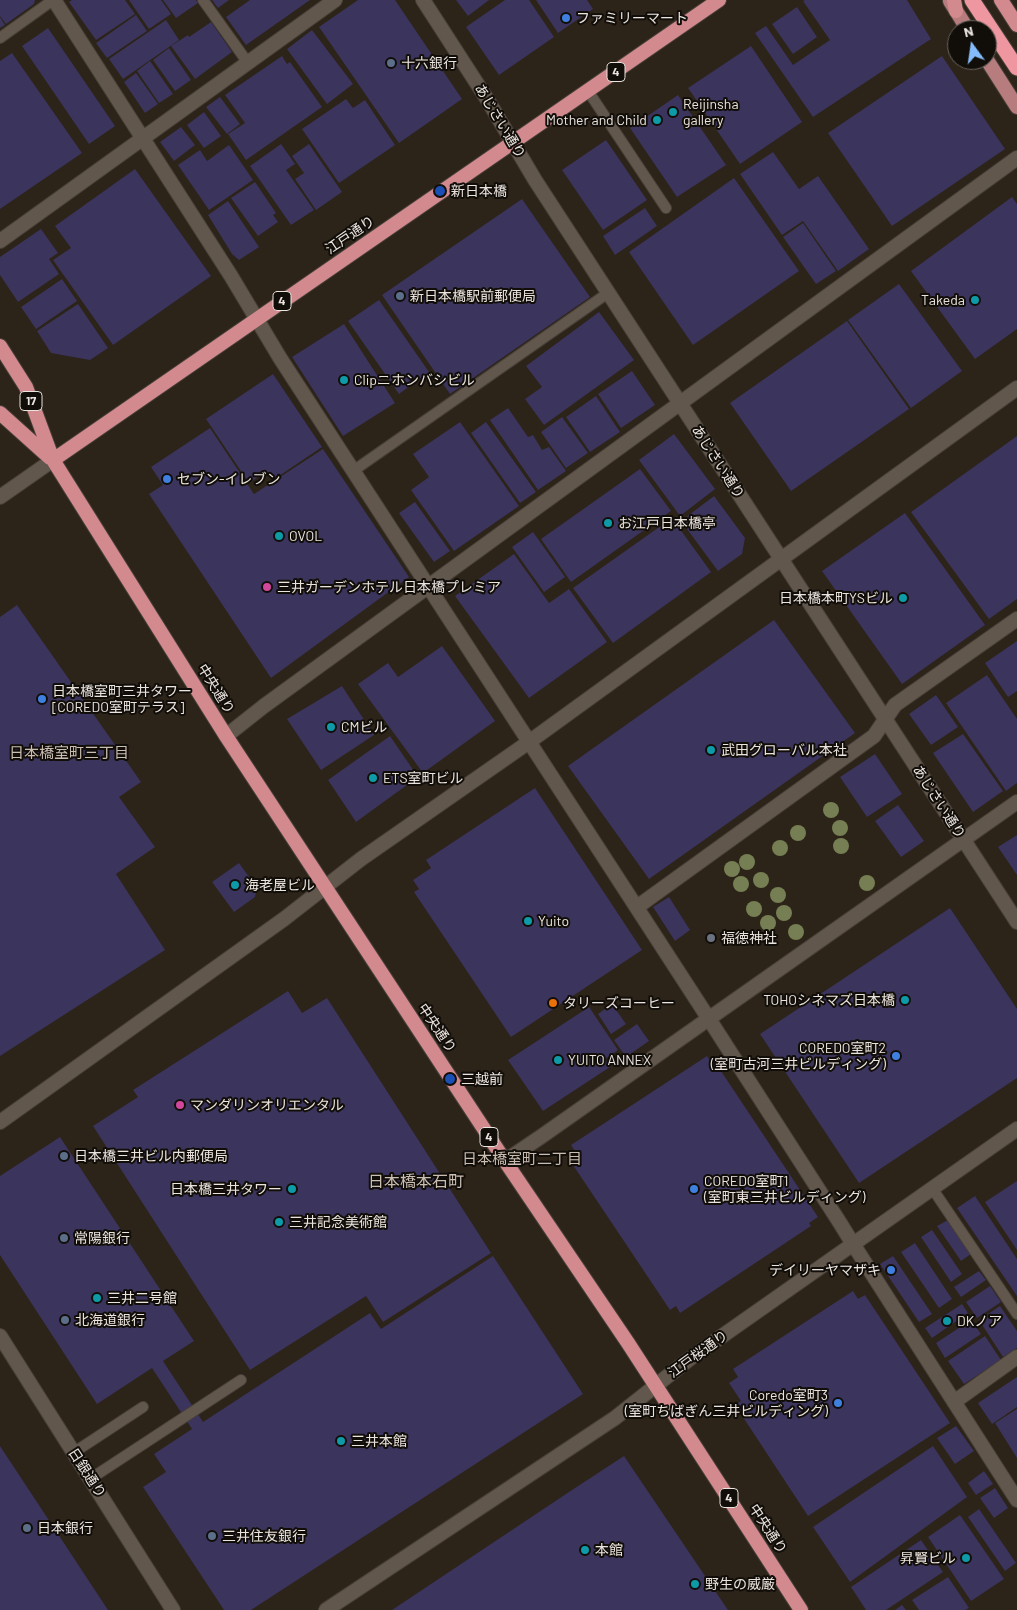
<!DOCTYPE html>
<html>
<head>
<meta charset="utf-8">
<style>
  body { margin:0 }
  #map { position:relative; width:1017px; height:1610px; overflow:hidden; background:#2c2319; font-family:Barlow,sans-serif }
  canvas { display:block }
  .north { position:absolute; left:947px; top:20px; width:50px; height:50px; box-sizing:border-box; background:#110d09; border:1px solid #68635e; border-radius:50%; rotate:346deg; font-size:14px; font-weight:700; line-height:20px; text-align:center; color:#ebe4de }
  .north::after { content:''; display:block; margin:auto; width:18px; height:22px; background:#84bcfb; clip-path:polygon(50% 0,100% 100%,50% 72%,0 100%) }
</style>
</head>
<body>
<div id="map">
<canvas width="1017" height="1610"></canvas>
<div class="north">N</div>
</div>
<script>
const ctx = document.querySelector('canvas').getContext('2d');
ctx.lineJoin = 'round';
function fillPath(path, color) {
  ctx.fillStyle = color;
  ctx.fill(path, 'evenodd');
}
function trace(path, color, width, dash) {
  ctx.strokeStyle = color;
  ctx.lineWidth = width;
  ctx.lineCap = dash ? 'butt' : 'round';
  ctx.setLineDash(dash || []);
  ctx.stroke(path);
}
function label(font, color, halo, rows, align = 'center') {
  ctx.font = font + ' Barlow,"Noto Sans JP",sans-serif';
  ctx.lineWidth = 4;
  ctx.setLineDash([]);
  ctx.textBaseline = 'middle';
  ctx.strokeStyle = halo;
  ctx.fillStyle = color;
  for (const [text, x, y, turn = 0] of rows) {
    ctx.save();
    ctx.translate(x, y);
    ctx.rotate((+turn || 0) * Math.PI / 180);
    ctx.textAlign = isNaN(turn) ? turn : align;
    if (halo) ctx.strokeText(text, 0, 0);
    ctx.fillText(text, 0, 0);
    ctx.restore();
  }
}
fillPath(new Path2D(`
  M0,0H35L34,4L6,24L0,16Z
  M72,0H125L135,14L96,40L69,2Z
  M129,0H161L171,14L149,29Z
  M163,0H196L198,3L176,18Z
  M212,0H229L218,8Z
  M250,0H310L246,45L226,17Z
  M358,0H395L462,99L399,143L319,27Z
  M456,0H489L468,16Z
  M505,0H529L554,37L499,75L466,27Z
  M536,0H587L593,9L558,33Z
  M805,0H907L931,39L813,117L755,33L766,26L793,65L830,40L803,1Z
  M797,7L817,37L793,54L772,24Z
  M136,15L147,31L107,58L96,43Z
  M0,17L5,25L0,28Z
  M166,20L179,40L123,79L109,59Z
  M211,22L232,52L195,79L171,46L188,35L189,37Z
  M48,28L115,126L89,144L22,46Z
  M312,30L353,84L327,104L287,49Z
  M751,46L802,122L740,164L688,88Z
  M169,48L191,80L175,91L153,60Z
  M12,53L82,153L0,209V61Z
  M282,56L287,64L290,62L322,107L246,160L228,134L245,123L225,95Z
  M942,56L1005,149L892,226L828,133Z
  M150,61L173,94L159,103L137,71Z
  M136,73L158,104L145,113L124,82Z
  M678,95L726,165L677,197L630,128Z
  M220,97L240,124L227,134L206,107Z
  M346,99L353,108L365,100L395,145L339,183L302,129Z
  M204,112L221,136L204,148L187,125Z
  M181,127L195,145L174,161L160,142Z
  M606,140L647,200L603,230L562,170Z
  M281,144L295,164L286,170L314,210L291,225L250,166Z
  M309,144L342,192L316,210L295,179L304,173L292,156Z
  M229,145L253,180L209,210L178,165L200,150L207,161Z
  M773,152L799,189L818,176L869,249L838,271L803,221L782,235L740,174Z
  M135,169L211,276L113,345L53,260L71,248L55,226Z
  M734,178L799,271L693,345L629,252Z
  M255,182L276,213L273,215L278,222L258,236L231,198Z
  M1012,197L1017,204V329L975,359L911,271Z
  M522,199L590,297L450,394L382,295Z
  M228,201L259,247L239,260L232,254L208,215Z
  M645,208L657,226L615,255L603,236Z
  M803,223L836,271L816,284L783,237Z
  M41,229L58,253L49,259L59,274L18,302L0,275V257Z
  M62,279L77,301L36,329L21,307Z
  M899,284L962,371L911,408L848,320Z
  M379,300L429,372L399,394L348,321Z
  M78,304L108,348L90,360L51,353L37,331Z
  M599,312L634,360L544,425L525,399L542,387L526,366Z
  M847,321L909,409L791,491L730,403Z
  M344,324L395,403L343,436L292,357Z
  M632,371L655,405L621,428L598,394Z
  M273,374L322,447L273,480L267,471L249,483L206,419Z
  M596,396L620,432L590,452L566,417Z
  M508,408L528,437L533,435L542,450L549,447L566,471L538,490L490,420Z
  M562,417L588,453L566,468L541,432Z
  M460,422L519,506L454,551L411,490L429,477L413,454Z
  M486,422L536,492L520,503L471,433Z
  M210,428L254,494L323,449L409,577L271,678L149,494L163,485L151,467Z
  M674,434L715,489L680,516L639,460Z
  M1017,436V599L989,619L911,512Z
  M640,469L671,511L571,582L541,539Z
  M714,496L745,538L742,554L718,571L681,521Z
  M415,502L450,551L434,562L399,513Z
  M905,513L985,625L902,684L822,571Z
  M672,518L711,572L613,643L573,588Z
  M533,532L565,577L544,592L512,547Z
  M514,554L549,603L569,589L607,642L529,698L455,596Z
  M17,605L141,782L119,797L155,847L116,874L165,950L0,1056V617Z
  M774,620L855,733L649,879L568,766Z
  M1017,641V691L1008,697L985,663Z
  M442,646L495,721L423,773L358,684L388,663L398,677Z
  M987,675L1017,719V783L1006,791L946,703Z
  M342,686L374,735L321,770L287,719Z
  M936,695L958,727L931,745L909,714Z
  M963,734L1003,791L973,812L933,753Z
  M390,736L418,777L356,822L328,780Z
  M875,754L902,794L867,817L840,777Z
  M535,788L642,950L511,1037L414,892L419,889L413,880L431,868L426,860Z
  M898,805L924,841L901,857L875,821Z
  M1017,835V875L998,847Z
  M239,863L257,888L255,897L234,912L212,882Z
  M669,897L690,930L675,941L653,907Z
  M950,908L1017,1009V1078L859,1183L760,1034Z
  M288,991L302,1013L327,998L491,1253L383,1322L366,1296L250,1370L93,1126L138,1097L133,1090Z
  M612,1004L626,1024L611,1034L598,1014Z
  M589,1007L618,1050L605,1059L610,1067L543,1111L508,1060Z
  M637,1024L649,1041L626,1057L614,1040Z
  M707,1056L712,1064L715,1062L818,1217L809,1223L811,1226L680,1313L676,1306L670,1310L571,1162L579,1157L571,1145Z
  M60,1137L194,1341L163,1361L203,1422L370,1313L381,1329L493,1256L583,1394L251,1610H224L143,1487L166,1472L154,1454L192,1429L152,1368L97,1404L0,1255V1176Z
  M1017,1181V1250L985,1202Z
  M975,1196L1017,1259V1296L957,1208Z
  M948,1220L971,1254L961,1261L937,1226Z
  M932,1230L962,1274L951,1282L921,1237Z
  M915,1243L952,1299L939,1308L901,1252Z
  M893,1256L932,1314L919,1322L880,1264Z
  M979,1271L986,1280L961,1297L954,1287Z
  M990,1286L1001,1302L977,1318L966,1302Z
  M853,1291L858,1299L865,1295L950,1423L808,1516L735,1405L741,1401L729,1383L738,1377L733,1369Z
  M962,1304L968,1313L932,1338L925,1328Z
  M1000,1306L1017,1331V1348L1003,1357L979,1320Z
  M971,1320L981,1334L945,1358L936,1343Z
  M985,1336L1001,1360L964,1384L948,1361Z
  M1017,1377V1407L992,1424L978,1403Z
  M1017,1409V1458L995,1423Z
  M956,1426L974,1451L955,1464L937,1438Z
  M0,1446L108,1610H0Z
  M933,1446L967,1497L850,1582L813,1527Z
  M624,1456L728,1610H392L572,1490Z
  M984,1471L993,1484L976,1495L968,1483Z
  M995,1488L1008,1508L994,1518L980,1498Z
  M979,1509L1016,1563L1005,1571L968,1517Z
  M960,1515L1004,1579L971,1601L928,1537Z
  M921,1540L943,1572L886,1610H866L851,1587Z
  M948,1577L969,1608L965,1610H919L912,1600Z
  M902,1605L906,1610H895Z`), '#3b345c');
const service = new Path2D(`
  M203,0L248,63
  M0,38L53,0
  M588,91L666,208
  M353,471L608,293
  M932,1188L1017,1314
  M73,1453L143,1407
  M90,1479L241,1380`);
const pedestrian = new Path2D(`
  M709,1019L840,1223L853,1244`);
const minor = new Path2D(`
  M54,0L231,276L280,358L709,1019
  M423,0L487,99L535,180L1017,922
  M0,241L335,0
  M226,736L264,706L1017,158
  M637,907L874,736L895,705L1017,619
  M0,1122L284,919L361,859L529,742L1017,388
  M505,1161L542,1136L1017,802
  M853,1244L1017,1500
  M0,1336L173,1610
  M954,1402L1017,1357
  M326,1610L615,1418L688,1360L1017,1129`);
const secondary = new Path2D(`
  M0,497L53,460`);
const primary = new Path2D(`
  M950,1L968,30
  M987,60L1017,107`);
const trunk = new Path2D(`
  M954,0L956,11
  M1001,0L1017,25
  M0,346L26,387L53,460L226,736L505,1161L628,1343L801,1610
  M0,413L50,458
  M53,460L719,0`);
const motorway = new Path2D(`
  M972,0L1017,68`);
trace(service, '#484038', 12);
trace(pedestrian, '#484038', 16);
trace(minor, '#484038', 16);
trace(secondary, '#484038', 16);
trace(primary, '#484038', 16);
trace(trunk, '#484038', 16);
trace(motorway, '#484038', 17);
trace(service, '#62574c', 10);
trace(pedestrian, '#62574c', 14);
trace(minor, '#62574c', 14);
trace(secondary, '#62574c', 14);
trace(primary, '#b77d7e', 14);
trace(trunk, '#d38a8f', 14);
trace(motorway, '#ef97a0', 15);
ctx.fillStyle = '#767f53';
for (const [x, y] of [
  [831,810],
  [840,828],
  [798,833],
  [841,846],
  [780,848],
  [747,862],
  [732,869],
  [761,880],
  [867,883],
  [741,884],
  [778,895],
  [754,909],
  [784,913],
  [768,923],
  [796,932]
]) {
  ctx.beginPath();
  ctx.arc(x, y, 8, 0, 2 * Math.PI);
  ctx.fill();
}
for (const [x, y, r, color] of [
  [566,18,5,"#3f7fe0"],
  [391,63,5,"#5c6f8a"],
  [673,112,5,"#0f9aa8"],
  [657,120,5,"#0f9aa8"],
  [440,191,6,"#1a4fb4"],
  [400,296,5,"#5c6f8a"],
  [975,300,5,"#0f9aa8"],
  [344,380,5,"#0f9aa8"],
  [167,479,5,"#3f7fe0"],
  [608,523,5,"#0f9aa8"],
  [279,536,5,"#0f9aa8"],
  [267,587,5,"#d1479c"],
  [903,598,5,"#0f9aa8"],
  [42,699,5,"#3f7fe0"],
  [331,727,5,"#0f9aa8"],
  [711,750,5,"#0f9aa8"],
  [373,778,5,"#0f9aa8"],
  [235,885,5,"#0f9aa8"],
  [528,921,5,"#0f9aa8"],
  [711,938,5,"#6b7280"],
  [905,1000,5,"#0f9aa8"],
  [553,1003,5,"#e8710a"],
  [896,1056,5,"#3f7fe0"],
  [558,1060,5,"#0f9aa8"],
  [450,1079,6,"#1a4fb4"],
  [180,1105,5,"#d1479c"],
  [64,1156,5,"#5c6f8a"],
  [292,1189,5,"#0f9aa8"],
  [694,1189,5,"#3f7fe0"],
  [279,1222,5,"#0f9aa8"],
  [64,1238,5,"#5c6f8a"],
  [891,1270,5,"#3f7fe0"],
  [97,1298,5,"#0f9aa8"],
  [65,1320,5,"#5c6f8a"],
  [947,1321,5,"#0f9aa8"],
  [838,1403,5,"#3f7fe0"],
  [341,1441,5,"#0f9aa8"],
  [27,1528,5,"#5c6f8a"],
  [212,1536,5,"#5c6f8a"],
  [585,1550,5,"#0f9aa8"],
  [966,1558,5,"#0f9aa8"],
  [695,1584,5,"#0f9aa8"]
]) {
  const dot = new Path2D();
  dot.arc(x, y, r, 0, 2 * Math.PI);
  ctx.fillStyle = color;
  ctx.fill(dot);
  trace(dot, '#110d09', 2);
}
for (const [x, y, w] of [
  [616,72,18],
  [282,301,18],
  [31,401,22],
  [489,1137,18],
  [729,1498,18]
]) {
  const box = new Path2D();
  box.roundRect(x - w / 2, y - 9.5, w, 19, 4);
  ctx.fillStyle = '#110d09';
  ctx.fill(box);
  trace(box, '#ebe4de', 1);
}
label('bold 12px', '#ebe4de', null, [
  ["4",616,72],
  ["4",282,301],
  ["17",31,401],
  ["4",489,1137],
  ["4",729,1498]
]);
label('14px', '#ebe4de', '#110d09', [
  ["ファミリーマート",576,18],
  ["十六銀行",401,63],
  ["Reijinsha",683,104],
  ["gallery",683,120],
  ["Mother and Child",647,120,"right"],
  ["新日本橋",451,191],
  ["新日本橋駅前郵便局",410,296],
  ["Takeda",965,300,"right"],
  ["Clipニホンバシビル",354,380],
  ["セブン-イレブン",177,479],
  ["お江戸日本橋亭",618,523],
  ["OVOL",289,536],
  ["三井ガーデンホテル日本橋プレミア",277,587],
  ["日本橋本町YSビル",893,598,"right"],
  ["日本橋室町三井タワー",52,691],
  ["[COREDO室町テラス]",52,707],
  ["CMビル",341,727],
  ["武田グローバル本社",721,750],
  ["ETS室町ビル",383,778],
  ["海老屋ビル",245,885],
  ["Yuito",538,921],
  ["福徳神社",721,938],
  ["TOHOシネマズ日本橋",895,1000,"right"],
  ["タリーズコーヒー",563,1003],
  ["COREDO室町2",886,1048,"right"],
  ["(室町古河三井ビルディング)",886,1064,"right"],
  ["YUITO ANNEX",568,1060],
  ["三越前",461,1079],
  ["マンダリンオリエンタル",190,1105],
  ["日本橋三井ビル内郵便局",74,1156],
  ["COREDO室町1",704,1181],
  ["(室町東三井ビルディング)",704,1197],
  ["日本橋三井タワー",282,1189,"right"],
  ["三井記念美術館",289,1222],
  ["常陽銀行",74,1238],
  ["デイリーヤマザキ",881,1270,"right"],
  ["三井二号館",107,1298],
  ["北海道銀行",75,1320],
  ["DKノア",957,1321],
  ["Coredo室町3",828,1395,"right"],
  ["(室町ちばぎん三井ビルディング)",828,1411,"right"],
  ["三井本館",351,1441],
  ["日本銀行",37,1528],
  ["三井住友銀行",222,1536],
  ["本館",595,1550],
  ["昇賢ビル",956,1558,"right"],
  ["野生の威厳",705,1584]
], 'left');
label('14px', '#ebe4de', '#110d09', [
  ["あじさい通り",500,121,59],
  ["江戸通り",350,235,-34],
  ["あじさい通り",718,462,57],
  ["中央通り",216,689,58],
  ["あじさい通り",939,802,57],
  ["中央通り",437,1028,56],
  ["江戸桜通り",698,1354,-36],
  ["日銀通り",87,1473,57],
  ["中央通り",768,1529,57]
]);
label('15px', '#cabeb2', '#110d09', [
  ["日本橋室町三丁目",69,753],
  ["日本橋室町二丁目",522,1159]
]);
label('16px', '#cabeb2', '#110d09', [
  ["日本橋本石町",416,1182]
]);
</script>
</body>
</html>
